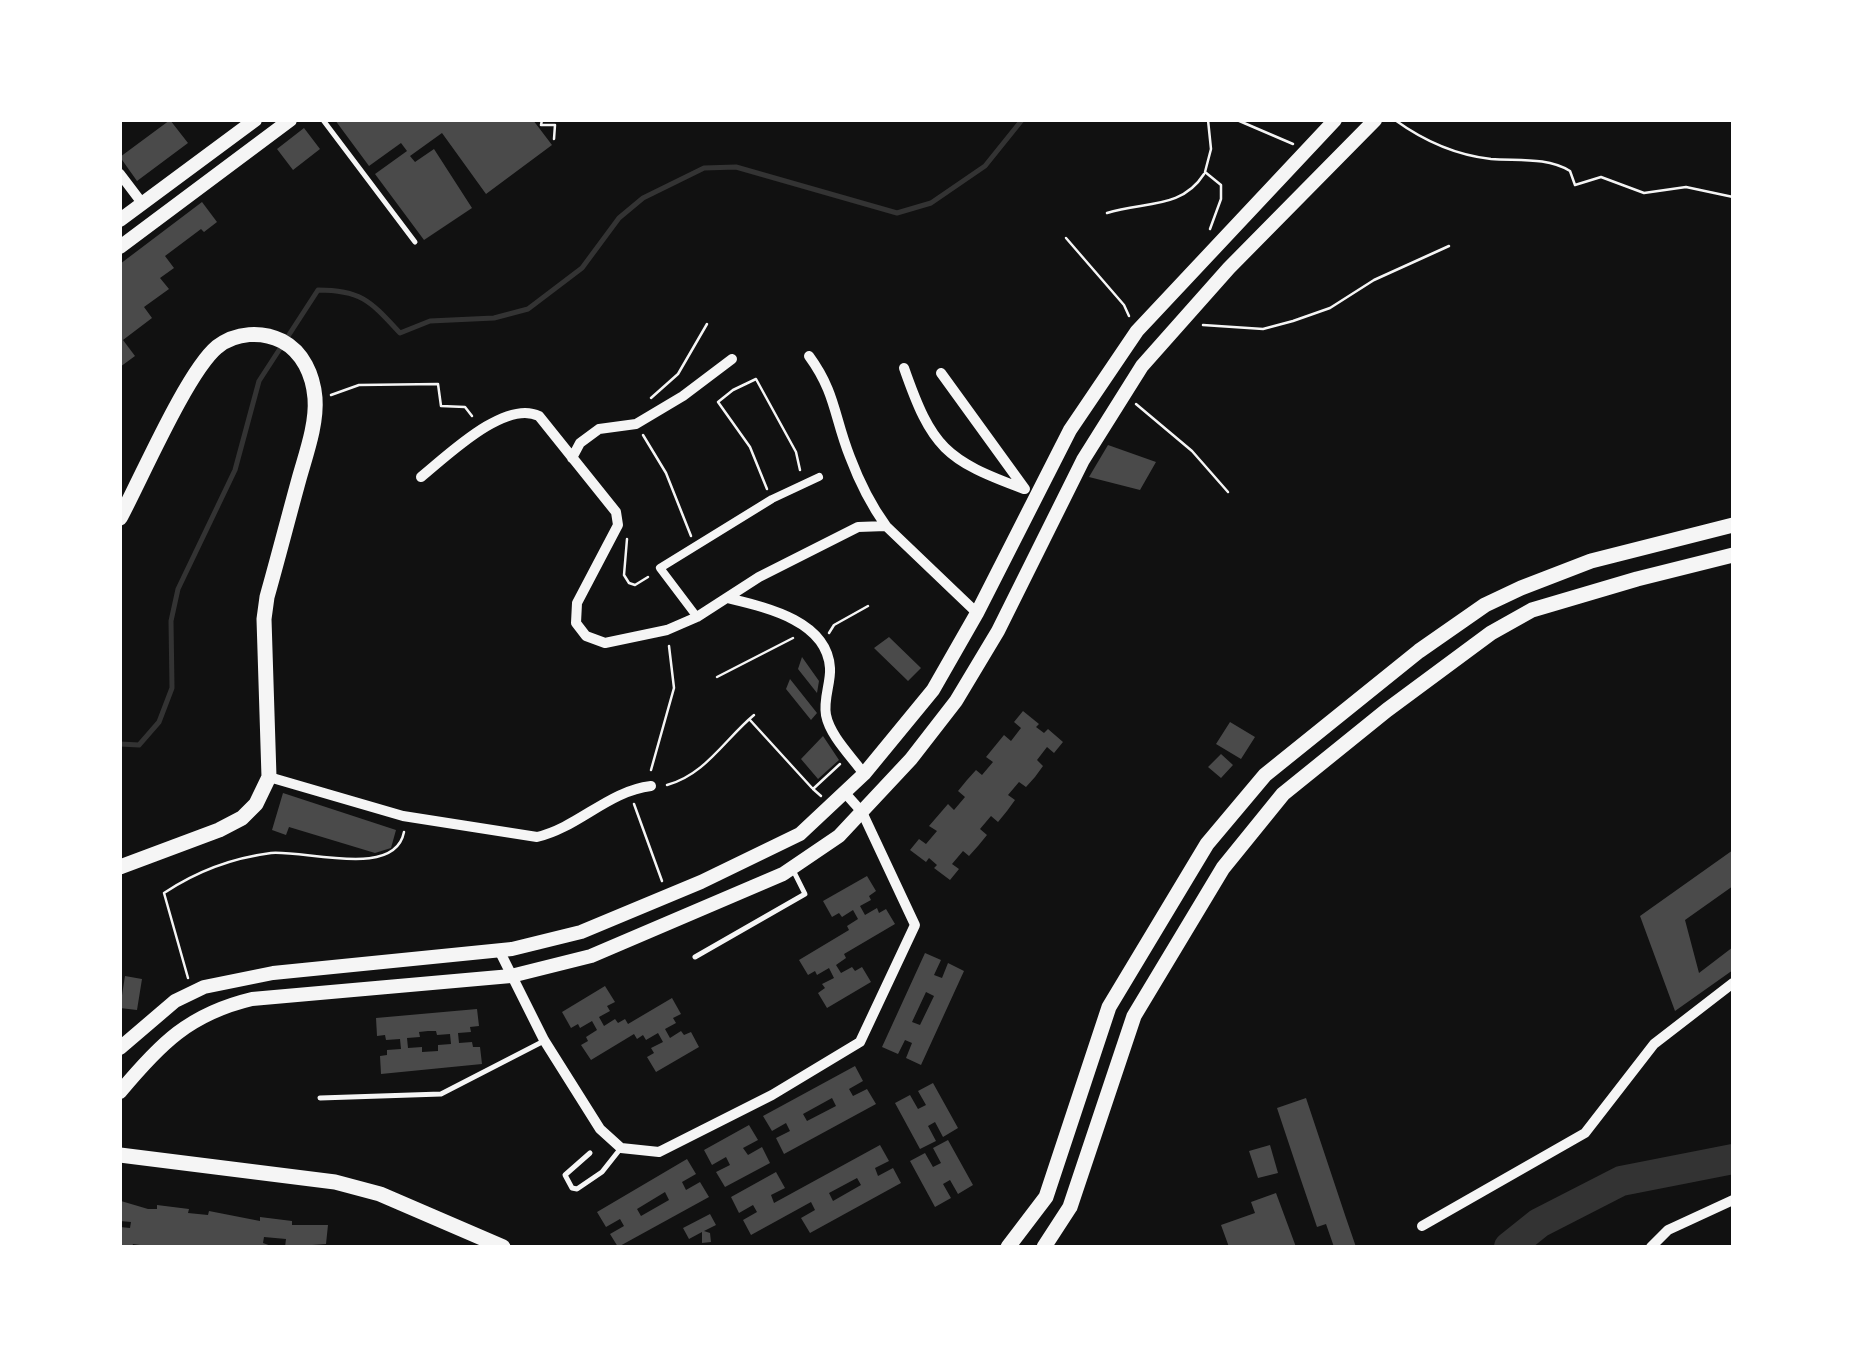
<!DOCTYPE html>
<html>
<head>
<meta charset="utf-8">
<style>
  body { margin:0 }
  #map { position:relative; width:1853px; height:1367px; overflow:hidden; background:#111; font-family:Barlow,sans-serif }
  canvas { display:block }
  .frame { position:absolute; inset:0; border:122px solid #fff; pointer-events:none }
</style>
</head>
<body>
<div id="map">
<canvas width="1853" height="1367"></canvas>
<div class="frame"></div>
</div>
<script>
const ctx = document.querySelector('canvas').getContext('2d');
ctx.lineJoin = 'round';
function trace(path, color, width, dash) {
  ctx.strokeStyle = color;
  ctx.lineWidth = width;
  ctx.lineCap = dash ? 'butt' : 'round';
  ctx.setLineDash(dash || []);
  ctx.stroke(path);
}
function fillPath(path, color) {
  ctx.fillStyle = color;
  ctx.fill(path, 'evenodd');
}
trace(new Path2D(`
  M120,744L139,745L159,722L172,688L171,621L178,589L235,470L259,381L318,290C362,290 371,302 400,333L430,321L494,318L528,309L582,268L619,218L643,198L704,168L736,167L897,213L931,203L985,166L1022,120`), '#333', 5);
trace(new Path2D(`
  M1509,1247L1539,1223L1621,1181L1733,1159`), '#333', 30);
fillPath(new Path2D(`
  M170,120L188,143L137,181L120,157Z
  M335,120H533L552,145L486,194L442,133L410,156L415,162L434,149L472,208L424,240L375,174L407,151L401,143L369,166Z
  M304,128L320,149L293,170L277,149Z
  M202,202L217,222L204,232L201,229L165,256L174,268L160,278L169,289L144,307L152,318L123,340L135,356L120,367V264Z
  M1108,445L1156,462L1140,490L1089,477Z
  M889,637L921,668L908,681L874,648Z
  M802,657L819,681L817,693L798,669Z
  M790,679L817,713L811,720L786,689Z
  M1023,711L1039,724L1036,727L1044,733L1048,729L1063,742L1054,753L1047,747L1037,760L1043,766L1035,777L1026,787L1019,782L1008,795L1015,800L1007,811L998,822L991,816L980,829L987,835L978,846L969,856L963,851L952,864L959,869L950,880L934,868L937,865L929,858L926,862L910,850L919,839L926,844L937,831L929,826L948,804L954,810L965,797L958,791L967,780L976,770L982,775L993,762L986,757L1004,735L1011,741L1021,728L1014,722Z
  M1230,722L1255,737L1241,759L1216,744Z
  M823,736L839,760L818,779L801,759Z
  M1221,754L1233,765L1221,778L1208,767Z
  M283,793L396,830L391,848L375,853L289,827L286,835L272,830Z
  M1733,850V886L1685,920L1699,973L1733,947V970L1675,1011L1640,916Z
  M867,876L876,891L869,896L871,900L860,906L865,915L877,908L879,913L886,909L895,924L844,954L846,958L836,965L841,973L852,967L855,971L862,967L871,982L827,1008L818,993L825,988L822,984L834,978L829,968L817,975L815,971L808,975L799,960L849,930L847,926L858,919L853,910L842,917L839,913L832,917L823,901Z
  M925,953L941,960L934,975L942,978L948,963L964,971L921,1065L906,1058L912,1043L905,1040L898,1054L882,1047ZM926,992L934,996L920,1025L912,1022Z
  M125,976L142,979L137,1010L120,1008Z
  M605,986L615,1002L607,1006L610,1011L599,1017L604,1026L615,1019L618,1023L625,1019L628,1024L672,998L681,1014L673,1018L676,1023L665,1029L670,1038L681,1031L684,1035L691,1032L699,1047L656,1072L647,1057L654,1053L651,1048L663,1042L658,1033L646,1040L643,1035L637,1039L634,1034L591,1060L581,1045L588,1041L586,1037L597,1030L592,1021L580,1028L578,1024L571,1028L562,1012Z
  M477,1009L479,1026L470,1027L471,1032L458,1033L459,1043L472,1042L473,1047H480L482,1064L381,1074L380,1056L387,1055V1050L401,1049L400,1039L386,1040L385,1035L377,1036L376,1018ZM428,1031H436L437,1035L450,1034L451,1044L438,1045V1051L422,1052V1047L408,1048L407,1038L420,1037L419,1032Z
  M855,1066L863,1081L849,1089L853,1096L867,1089L876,1104L784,1154L776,1138L790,1131L786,1123L772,1131L763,1116ZM832,1098L836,1106L807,1121L803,1114Z
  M933,1083L958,1128L943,1137L935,1122L928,1126L936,1141L920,1149L895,1103L910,1095L918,1109L926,1105L918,1091Z
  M1306,1098L1346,1218L1356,1247H1334L1326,1224L1317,1227L1301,1180L1277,1108Z
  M749,1125L758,1140L743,1148L748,1155L762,1147L770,1163L725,1187L716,1172L730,1165L726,1157L712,1165L704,1150Z
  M948,1140L973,1185L958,1194L950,1180L943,1184L951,1198L935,1207L910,1161L925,1153L933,1167L941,1163L933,1148Z
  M880,1145L889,1161L875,1168L878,1176L893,1168L901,1183L810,1233L801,1218L815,1210L811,1202L751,1235L743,1220L757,1212L753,1205L739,1213L731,1197L776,1172L785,1188L771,1195L774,1203ZM857,1178L861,1185L833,1201L829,1193Z
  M1270,1145L1278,1173L1258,1178L1249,1151Z
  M687,1159L696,1174L682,1182L686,1190L700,1182L709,1197L618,1247L610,1234L624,1226L620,1219L606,1227L597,1212ZM665,1192L669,1200L641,1216L637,1209Z
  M1276,1193L1296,1247H1229L1221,1225L1255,1213L1251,1202Z
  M121,1201L148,1209H157V1205L189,1209L188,1213L208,1215L209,1211L260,1221V1217L292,1221V1225H328L326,1244L285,1247L286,1239L264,1237L263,1243L274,1247H153L133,1244L132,1247H120V1227L130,1228L131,1222L120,1221Z
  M710,1214L716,1225L704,1231L710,1233L711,1242L702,1243V1232L689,1239L683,1228Z`), '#4a4a4a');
trace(new Path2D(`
  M542,120L541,125H555L554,139
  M1208,120L1211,149L1205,172L1221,185V199L1210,229
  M1237,120L1293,144
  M1395,120C1424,141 1455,155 1491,159C1518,161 1547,157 1570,171L1575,185L1601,177L1644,193L1686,187L1733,197
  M1107,213C1143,201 1181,210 1204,174
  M1066,238L1124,305L1129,316
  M1203,325L1263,329L1293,321L1330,308L1374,280L1449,246
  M331,395L359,385L438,384L441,406L465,407L472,416
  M651,398L678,374L707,324
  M1136,404L1192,451L1228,492
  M643,435L666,473L691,536
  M767,489L750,447L718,402L733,390L756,379L796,452L800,470
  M627,539L624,575L629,583L635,585L648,577
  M829,633L834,625L868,606
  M717,677L793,638
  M750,720L812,788
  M651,770L674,688L669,646
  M667,785C705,775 725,739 754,715
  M821,796L813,789L840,764
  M634,804L662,881
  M188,978L164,893C197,871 232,858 271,853C306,850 395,879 404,832`), '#f5f5f5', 2.5);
trace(new Path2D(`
  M323,120L415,242
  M695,957L805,894L794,872
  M320,1098L441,1094L542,1042
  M590,1153L565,1175L572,1188L577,1189L602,1172L621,1148`), '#f5f5f5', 5);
trace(new Path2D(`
  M697,617L660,568L772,499L819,477`), '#f5f5f5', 8);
trace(new Path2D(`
  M120,174L142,203
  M809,356C836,393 834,417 850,457C859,481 871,505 886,526L977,613
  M904,368C932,448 945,460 1024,489
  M941,373L1025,489
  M572,458L580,443L599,429L636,424L683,396L732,359
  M421,477C447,456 505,399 539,416L616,512L618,525L577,603L576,623L586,636L605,643L667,630L697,617L759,577L858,527L886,526
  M727,598C764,607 827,620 830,668C831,683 823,699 826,715C830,736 852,757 864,774
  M269,777L403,816L537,837C579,827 608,791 651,786
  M499,950L544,1040L600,1129L621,1148L659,1152L772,1095L860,1042L915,925L862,812L845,793
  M1422,1226L1585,1133L1654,1044L1733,983
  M1651,1247L1668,1230L1733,1200`), '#f5f5f5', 10);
trace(new Path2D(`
  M120,220L255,120
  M120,247L290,120
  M120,1048L175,1001L204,987L273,973L512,949L581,932L701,882L800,834L864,774L933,690L977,613L1070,430L1137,331L1335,120
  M120,1092C160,1044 189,1014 252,999L511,976L591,956L783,874L839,836L911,759L956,701L998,631L1083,460L1142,366L1229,268L1375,120`), '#f5f5f5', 14);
trace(new Path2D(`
  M120,518C141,479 187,372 217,347C236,332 262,331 282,341C303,352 313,375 315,398C317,424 306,454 299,479C288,519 278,558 267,597L264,619L269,777L256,804L242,818L219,830L120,867
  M120,1155L335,1182L380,1194L503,1247
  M1008,1247L1046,1197L1109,1007L1207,844L1265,775L1419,651L1485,605L1521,588L1591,561L1733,525
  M1044,1247L1070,1207L1134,1016L1223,868L1283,794L1387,710L1491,633L1532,610L1637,579L1733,555`), '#f5f5f5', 15);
</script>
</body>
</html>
